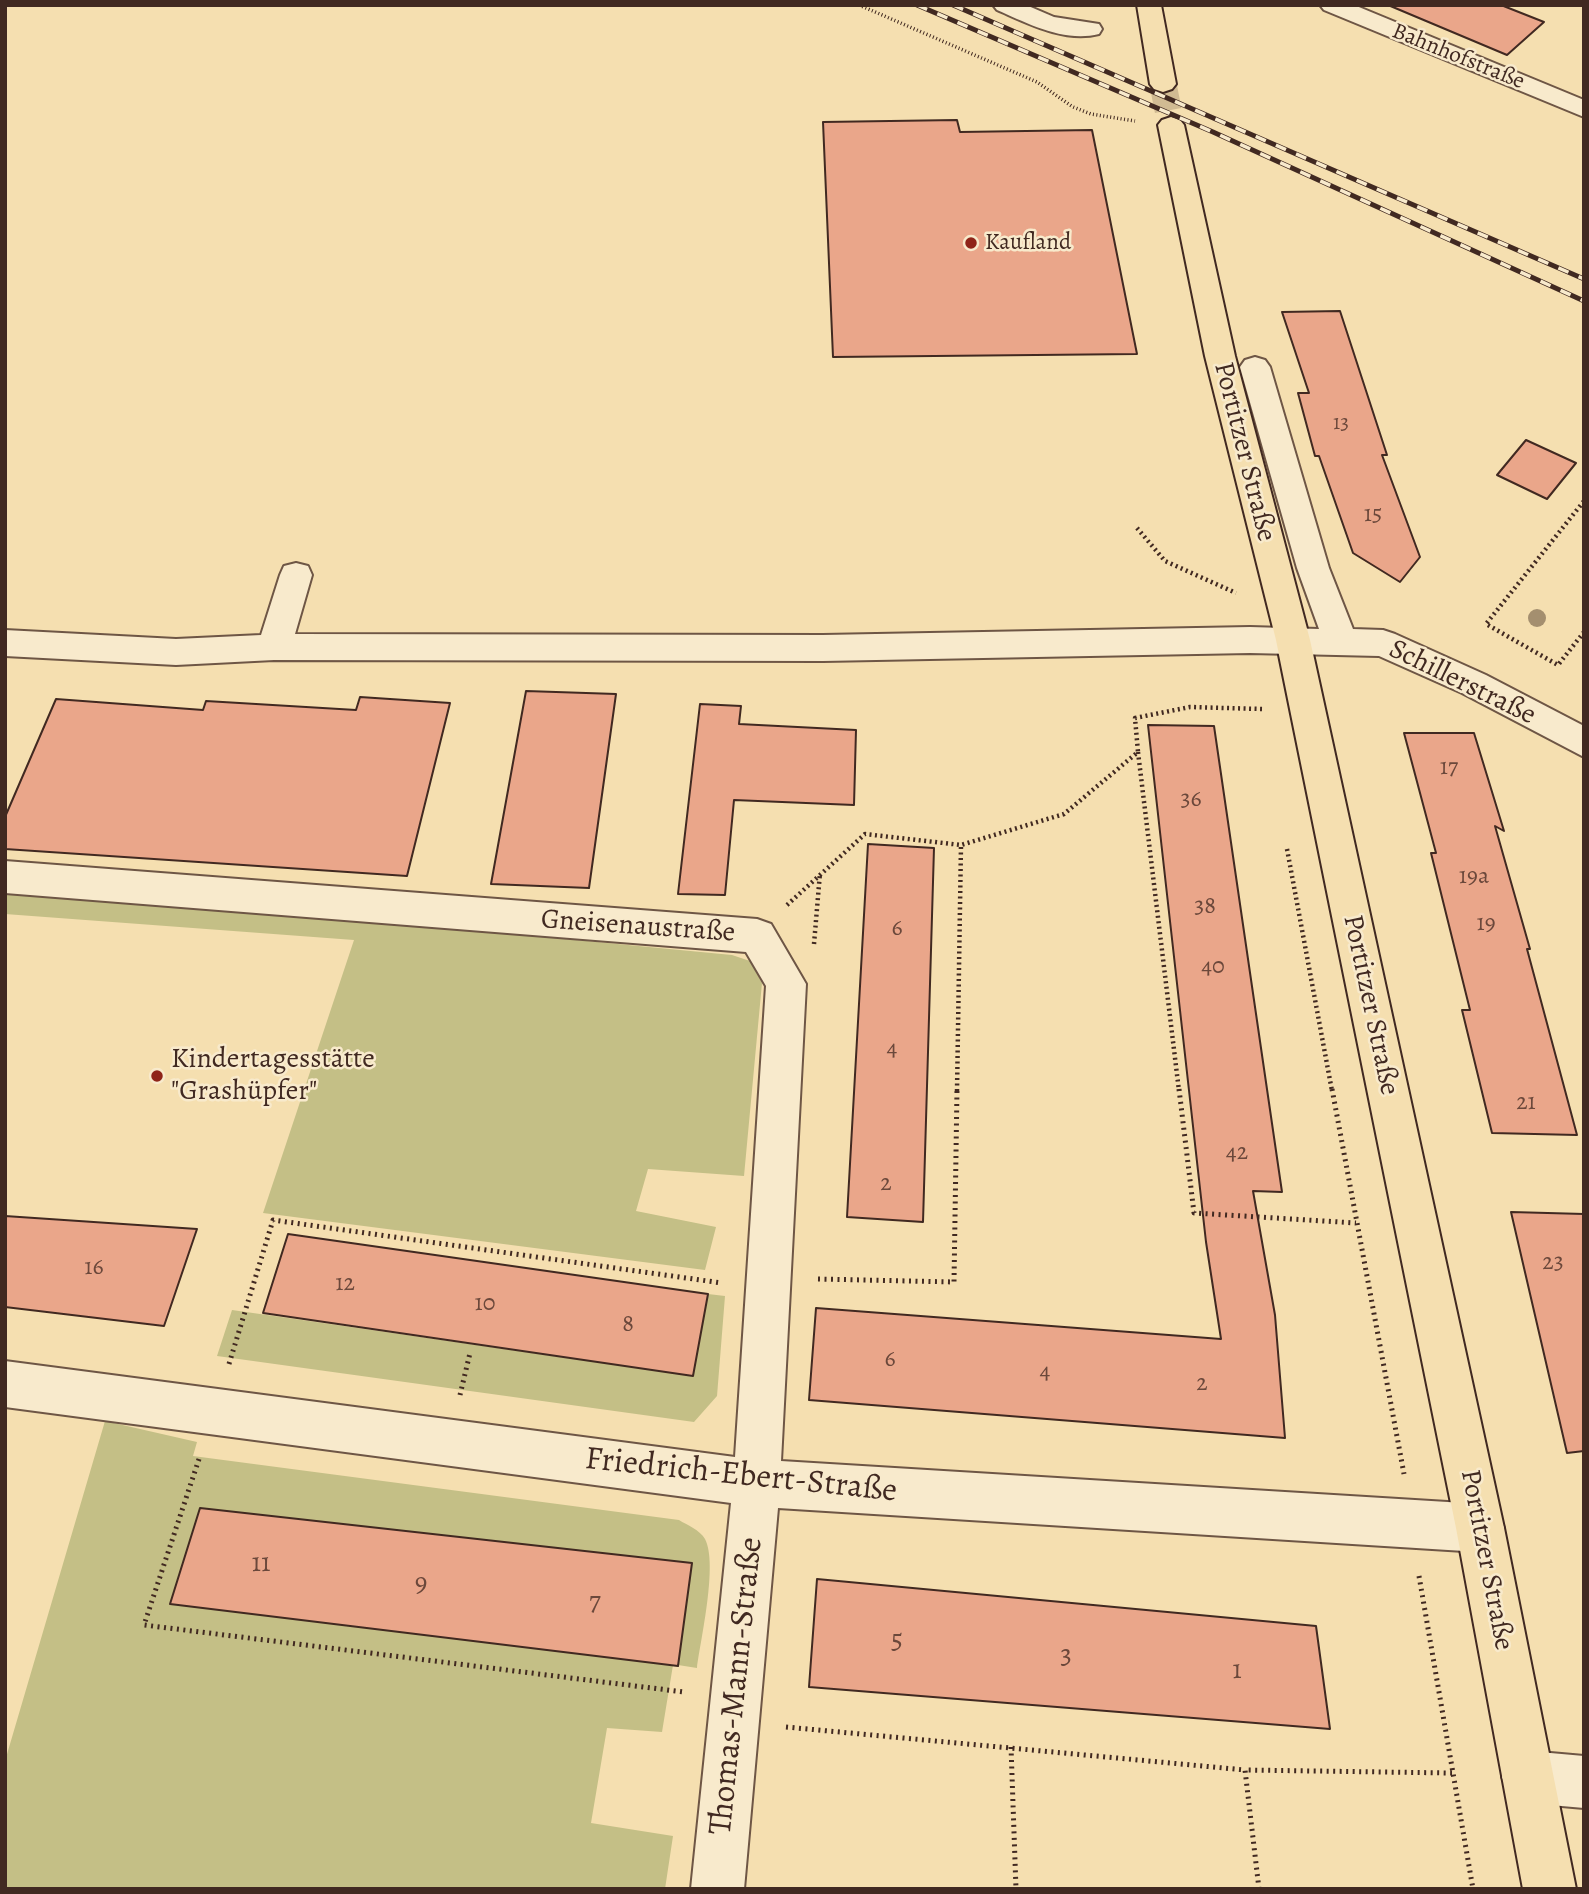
<!DOCTYPE html>
<html>
<head>
<meta charset="utf-8">
<style>
  body { margin:0 }
  #map { position:relative; width:1589px; height:1894px; overflow:hidden; background:#f5dfb0; font-family:Alegreya,serif }
  canvas { display:block }
  .frame { position:absolute; inset:0; border:7px solid #412921; pointer-events:none }
</style>
</head>
<body>
<div id="map">
<canvas width="1589" height="1894"></canvas>
<div class="frame"></div>
</div>
<script>
const ctx = document.querySelector('canvas').getContext('2d');
ctx.lineJoin = 'round';
function fillPath(path, color) {
  ctx.fillStyle = color;
  ctx.fill(path, 'evenodd');
}
function trace(path, color, width, dash) {
  ctx.strokeStyle = color;
  ctx.lineWidth = width;
  ctx.lineCap = dash ? 'butt' : 'round';
  ctx.setLineDash(dash || []);
  ctx.stroke(path);
}
function label(font, color, halo, rows, align = 'center') {
  ctx.font = font + ' Alegreya,serif';
  ctx.lineWidth = 5;
  ctx.setLineDash([]);
  ctx.textBaseline = 'middle';
  ctx.strokeStyle = halo;
  ctx.fillStyle = color;
  for (const [text, x, y, turn = 0] of rows) {
    ctx.save();
    ctx.translate(x, y);
    ctx.rotate((+turn || 0) * Math.PI / 180);
    ctx.textAlign = isNaN(turn) ? turn : align;
    if (halo) ctx.strokeText(text, 0, 0);
    ctx.fillText(text, 0, 0);
    ctx.restore();
  }
}
fillPath(new Path2D(`
  M5,894L358,919L732,955L750,961L762,983L744,1176L648,1169L636,1211L716,1227L705,1270L263,1213L354,940L5,914Z
  M708,1294L725,1296L717,1396L694,1422L217,1356L232,1310L693,1376Z
  M105,1421L197,1442L193,1456L679,1520C687,1525 700,1530 705,1539C718,1564 701,1638 697,1668L678,1665L692,1563L201,1508L170,1604L673,1665L662,1732L607,1728L591,1823L673,1836L665,1889H5V1761Z`), '#c4bf86');
const building = new Path2D(`
  M1388,5H1501L1544,22L1507,55Z
  M957,120L960,132L1092,130L1137,354L833,357L823,122Z
  M1340,311L1387,455H1382L1420,557L1400,582L1353,553L1319,456H1315L1298,393H1309L1282,312Z
  M1526,440L1576,463L1547,499L1497,475Z
  M526,691L616,694L589,888L491,884Z
  M360,697L450,703L407,876L5,849V817L56,699L203,710L206,701L356,710Z
  M700,704L741,706L739,724L856,730L854,805L734,800L725,895L678,894Z
  M1148,725L1214,726L1282,1192L1253,1191L1275,1315L1285,1438L809,1400L816,1308L1221,1339L1206,1242Z
  M1404,733H1474L1504,831L1495,826L1530,949H1527L1577,1135L1492,1133L1462,1010H1470L1431,853H1436Z
  M868,844L934,848L923,1222L847,1217Z
  M1511,1212L1584,1214V1451L1567,1453Z
  M5,1216L197,1229L164,1326L5,1307Z
  M288,1234L708,1294L693,1376L263,1313Z
  M200,1508L692,1563L678,1666L170,1604Z
  M817,1579L1316,1626L1330,1729L809,1687Z`);
fillPath(building, '#eaa68a');
trace(building, '#412921', 2);
trace(new Path2D(`
  M1163,84L1171,125`), '#d1bb93', 27, [27, 14]);
const minor = new Path2D(`
  M993,5H1026L1054,17L1099,24L1102,29L1099,34C1064,43 1027,23 997,10Z
  M1320,5H1354L1584,100V117L1324,10Z
  M1255,357L1265,360L1270,367L1329,568L1353,629L1383,630L1395,634L1486,675L1584,726V757L1462,693L1379,656L1250,653L823,661L274,660L176,665L5,656V630L176,639L261,635L280,575L284,566L296,563L308,566L312,575L295,634L823,635L1250,627L1319,629L1297,568L1240,367L1245,360Z
  M5,861L757,919L771,924L806,984L781,1461L1480,1504L1497,1511L1504,1528L1497,1545L1480,1552L778,1508L744,1889H691L731,1503L5,1407V1361L735,1457L766,986L746,952L5,893Z
  M1528,1751L1584,1756V1808L1528,1803L1510,1795L1502,1777L1510,1759Z`);
const major = new Path2D(`
  M1137,5H1161L1176,84L1172,89L1163,92L1154,89L1150,84Z
  M1171,117L1180,120L1184,125L1235,356L1310,640L1504,1528L1576,1889H1523L1456,1528L1276,640L1205,356L1158,125L1162,120Z`);
trace(minor, '#6e5645', 4);
trace(major, '#412921', 4);
trace(new Path2D(`
  M859,5L1037,82L1073,107L1091,114L1135,121`), '#412921', 3.5, [1, 2.5]);
trace(new Path2D(`
  M1584,501L1486,624L1558,665L1584,632
  M1137,528L1165,561L1236,593
  M1138,752L1179,1091
  M1287,849L1332,1091
  M787,905L865,834L961,845L1064,814L1138,752L1135,718L1190,707L1262,709
  M814,944L820,873
  M957,1091L961,845`), '#412921', 4.5, [2, 3.5]);
trace(new Path2D(`
  M1179,1089L1194,1213L1356,1223
  M1332,1089L1404,1474
  M818,1279L954,1282L957,1089
  M229,1364L273,1220L722,1283
  M460,1395L470,1353
  M199,1459L144,1625L684,1692
  M1419,1576L1473,1889
  M786,1727L1245,1770
  M1011,1747L1016,1889
  M1259,1889L1245,1770L1452,1773`), '#412921', 5, [2, 4.5]);
fillPath(minor, '#f8eacc');
fillPath(major, '#f5dfb0');
const rail = new Path2D(`
  M917,5L1213,132L1584,301
  M953,5L1584,279`);
trace(rail, '#412921', 5);
trace(rail, '#f8eacc', 3.5, [11]);
ctx.fillStyle = '#a48f6f';
for (const [x, y] of [
  [1537,618]
]) {
  ctx.beginPath();
  ctx.arc(x, y, 9, 0, 2 * Math.PI);
  ctx.fill();
}
for (const [x, y, r, color] of [
  [971,243,7,"#8f2418"],
  [157,1076,7,"#8f2418"]
]) {
  const dot = new Path2D();
  dot.arc(x, y, r, 0, 2 * Math.PI);
  ctx.fillStyle = color;
  ctx.fill(dot);
  trace(dot, '#f8eacc', 2.5);
}
label('21px', '#6b483b', null, [
  ["13",1341,424]
]);
label('23px', '#412921', '#f8eacc', [
  ["Bahnhofstraße",1458,57,22]
]);
label('23px', '#412921', '#f8eacc', [
  ["Kaufland",985,243]
], 'left');
label('24px', '#6b483b', null, [
  ["15",1373,515],
  ["17",1449,768],
  ["36",1191,800],
  ["19a",1474,877],
  ["38",1205,907],
  ["19",1486,924],
  ["6",897,929],
  ["40",1213,967],
  ["4",892,1049],
  ["21",1526,1103],
  ["42",1237,1153],
  ["2",886,1184],
  ["23",1553,1263],
  ["16",94,1268],
  ["12",345,1284],
  ["10",485,1304],
  ["8",628,1325],
  ["6",890,1360],
  ["4",1045,1372],
  ["2",1202,1384]
]);
label('28px', '#412921', '#f8eacc', [
  ["Portitzer Straße",1244,452,76],
  ["Schillerstraße",1462,683,26],
  ["Gneisenaustraße",638,927,4],
  ["Portitzer Straße",1370,1005,78],
  ["Portitzer Straße",1486,1560,79]
]);
label('28px', '#412921', '#f8eacc', [
  ["Kindertagesstätte",171,1060],
  ["\"Grashüpfer\"",171,1092]
], 'left');
label('28px', '#6b483b', null, [
  ["11",261,1564],
  ["9",421,1584],
  ["7",595,1603],
  ["5",897,1641],
  ["3",1066,1656],
  ["1",1237,1671]
]);
label('33px', '#412921', '#f8eacc', [
  ["Friedrich-Ebert-Straße",741,1476,6],
  ["Thomas-Mann-Straße",737,1686,-84]
]);
</script>
</body>
</html>
